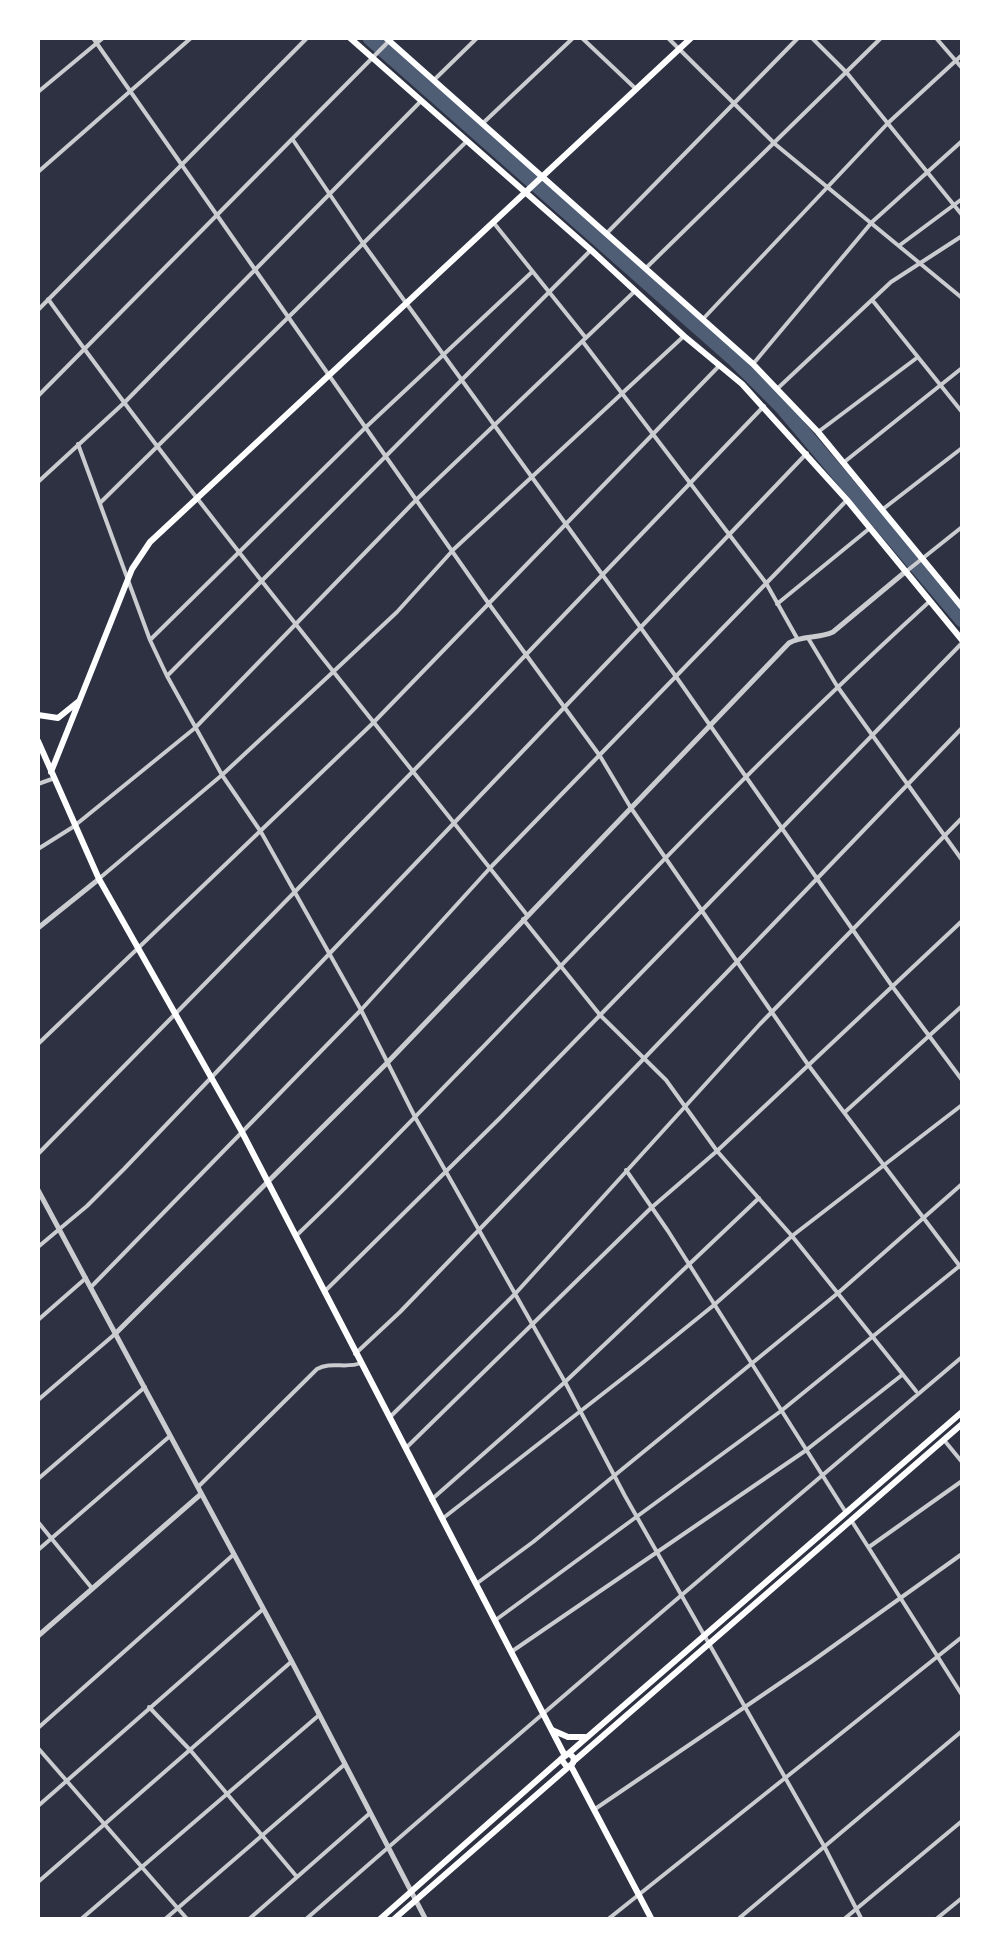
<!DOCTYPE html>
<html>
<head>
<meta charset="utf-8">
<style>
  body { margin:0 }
  #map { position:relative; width:1000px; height:1957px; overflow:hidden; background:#2d3142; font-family:Mulish,sans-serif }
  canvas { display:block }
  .frame { position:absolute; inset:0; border:40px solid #fff; pointer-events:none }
</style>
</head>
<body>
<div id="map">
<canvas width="1000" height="1957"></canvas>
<div class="frame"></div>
</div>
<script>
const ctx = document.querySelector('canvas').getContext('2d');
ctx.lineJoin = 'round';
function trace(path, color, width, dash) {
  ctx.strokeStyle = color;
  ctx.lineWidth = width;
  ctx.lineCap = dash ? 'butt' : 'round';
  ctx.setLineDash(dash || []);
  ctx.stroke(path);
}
trace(new Path2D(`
  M370,38L733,358L781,406L962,620`), '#4f5d75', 15);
trace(new Path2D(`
  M93,38L489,604L600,756L631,808L809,1066L962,1269
  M582,38L636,89
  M668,38L775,144L962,298
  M812,38L847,73L962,215
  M936,38L962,68
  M435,79L477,38
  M38,92L103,38
  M482,124L573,38
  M293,140L362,242L677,678L892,986L962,1080
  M38,172L191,38
  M493,222L586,338
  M606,234L798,38
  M900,245L962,199
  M647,267L881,38
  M48,299C200,510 366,711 527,915
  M873,301L962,412
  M38,310L307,38
  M703,319L888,123L962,55
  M583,342L766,583L797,638
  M753,364L872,222L962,141
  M778,388L891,282L962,236
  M38,396L392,38
  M818,432L918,357
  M78,444L150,640L167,676L222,775L261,832L361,1010L415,1117L565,1382L625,1496L824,1846L862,1920
  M843,463L962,368
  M38,482L125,402L421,101
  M100,503L467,141
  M883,509L962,448
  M908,570L962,527
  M777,604L870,528
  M808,638L837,686L962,860
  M150,640L366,427L532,272
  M168,675L591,250
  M38,784L52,779
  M38,849L73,827L195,728L417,499L635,291
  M101,877L222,775L333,672L397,612L454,549L684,336
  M523,919L600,1015L666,1080L717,1151L792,1236L916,1391
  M38,1044L372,724L718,367
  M845,1112L962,1006
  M38,1154L473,710L764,406
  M626,1170L668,1231L845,1511
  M298,1234C360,1175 419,1113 479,1051C626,898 773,744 930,601
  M38,1247L87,1206L124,1169L807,453
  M92,1286L361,1010L490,868L847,500
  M324,1292L500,1118L962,643
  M38,1320L86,1278
  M355,1354L400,1312L962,728
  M38,1400L115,1334
  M389,1418L515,1294L760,1024L962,818
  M944,1440L962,1462
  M407,1447L651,1208L717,1151L962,921
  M38,1479L145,1387
  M198,1487L317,1369C331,1361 346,1369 361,1363
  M431,1500L565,1382L759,1198
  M442,1519L641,1364L714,1305L792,1236L962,1105
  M851,1520L962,1695
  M38,1522L91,1587
  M869,1547L962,1481
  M38,1550L170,1436
  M476,1584L533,1542L838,1293L962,1184
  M497,1619L781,1411L962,1264
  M511,1652L805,1451L902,1375
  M149,1707L191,1751L297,1877
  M38,1728L233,1555
  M38,1748L188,1920
  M38,1806L262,1610
  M595,1809L811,1662L962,1554
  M38,1882L291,1662
  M80,1920L318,1716
  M164,1920L345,1764
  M248,1920L369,1814
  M305,1920C522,1730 742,1543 962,1357
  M607,1920L962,1637
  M737,1920L962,1731
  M843,1920L962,1821
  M935,1920L962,1898`), '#caccd0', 4);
trace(new Path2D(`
  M38,928L99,879
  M38,1190L292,1662L426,1920
  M115,1334L386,1064L789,643C803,635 818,639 833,632L905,572
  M38,1636L201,1494`), '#caccd0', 5);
trace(new Path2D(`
  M350,38L591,250L684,336L742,384L847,500L962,640
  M386,38L753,364L818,432L962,607
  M38,715L58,718L79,701
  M38,741L99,879L242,1132L564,1754
  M51,772L132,569L150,542L691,38
  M571,1766L652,1920`), '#fff', 6);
trace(new Path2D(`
  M552,1730L568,1737H585
  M569,1753L962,1412
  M574,1761L962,1424
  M379,1920L560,1760
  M393,1920L573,1763L574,1758L569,1753L561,1759L567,1767`), '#fff', 6);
</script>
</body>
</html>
